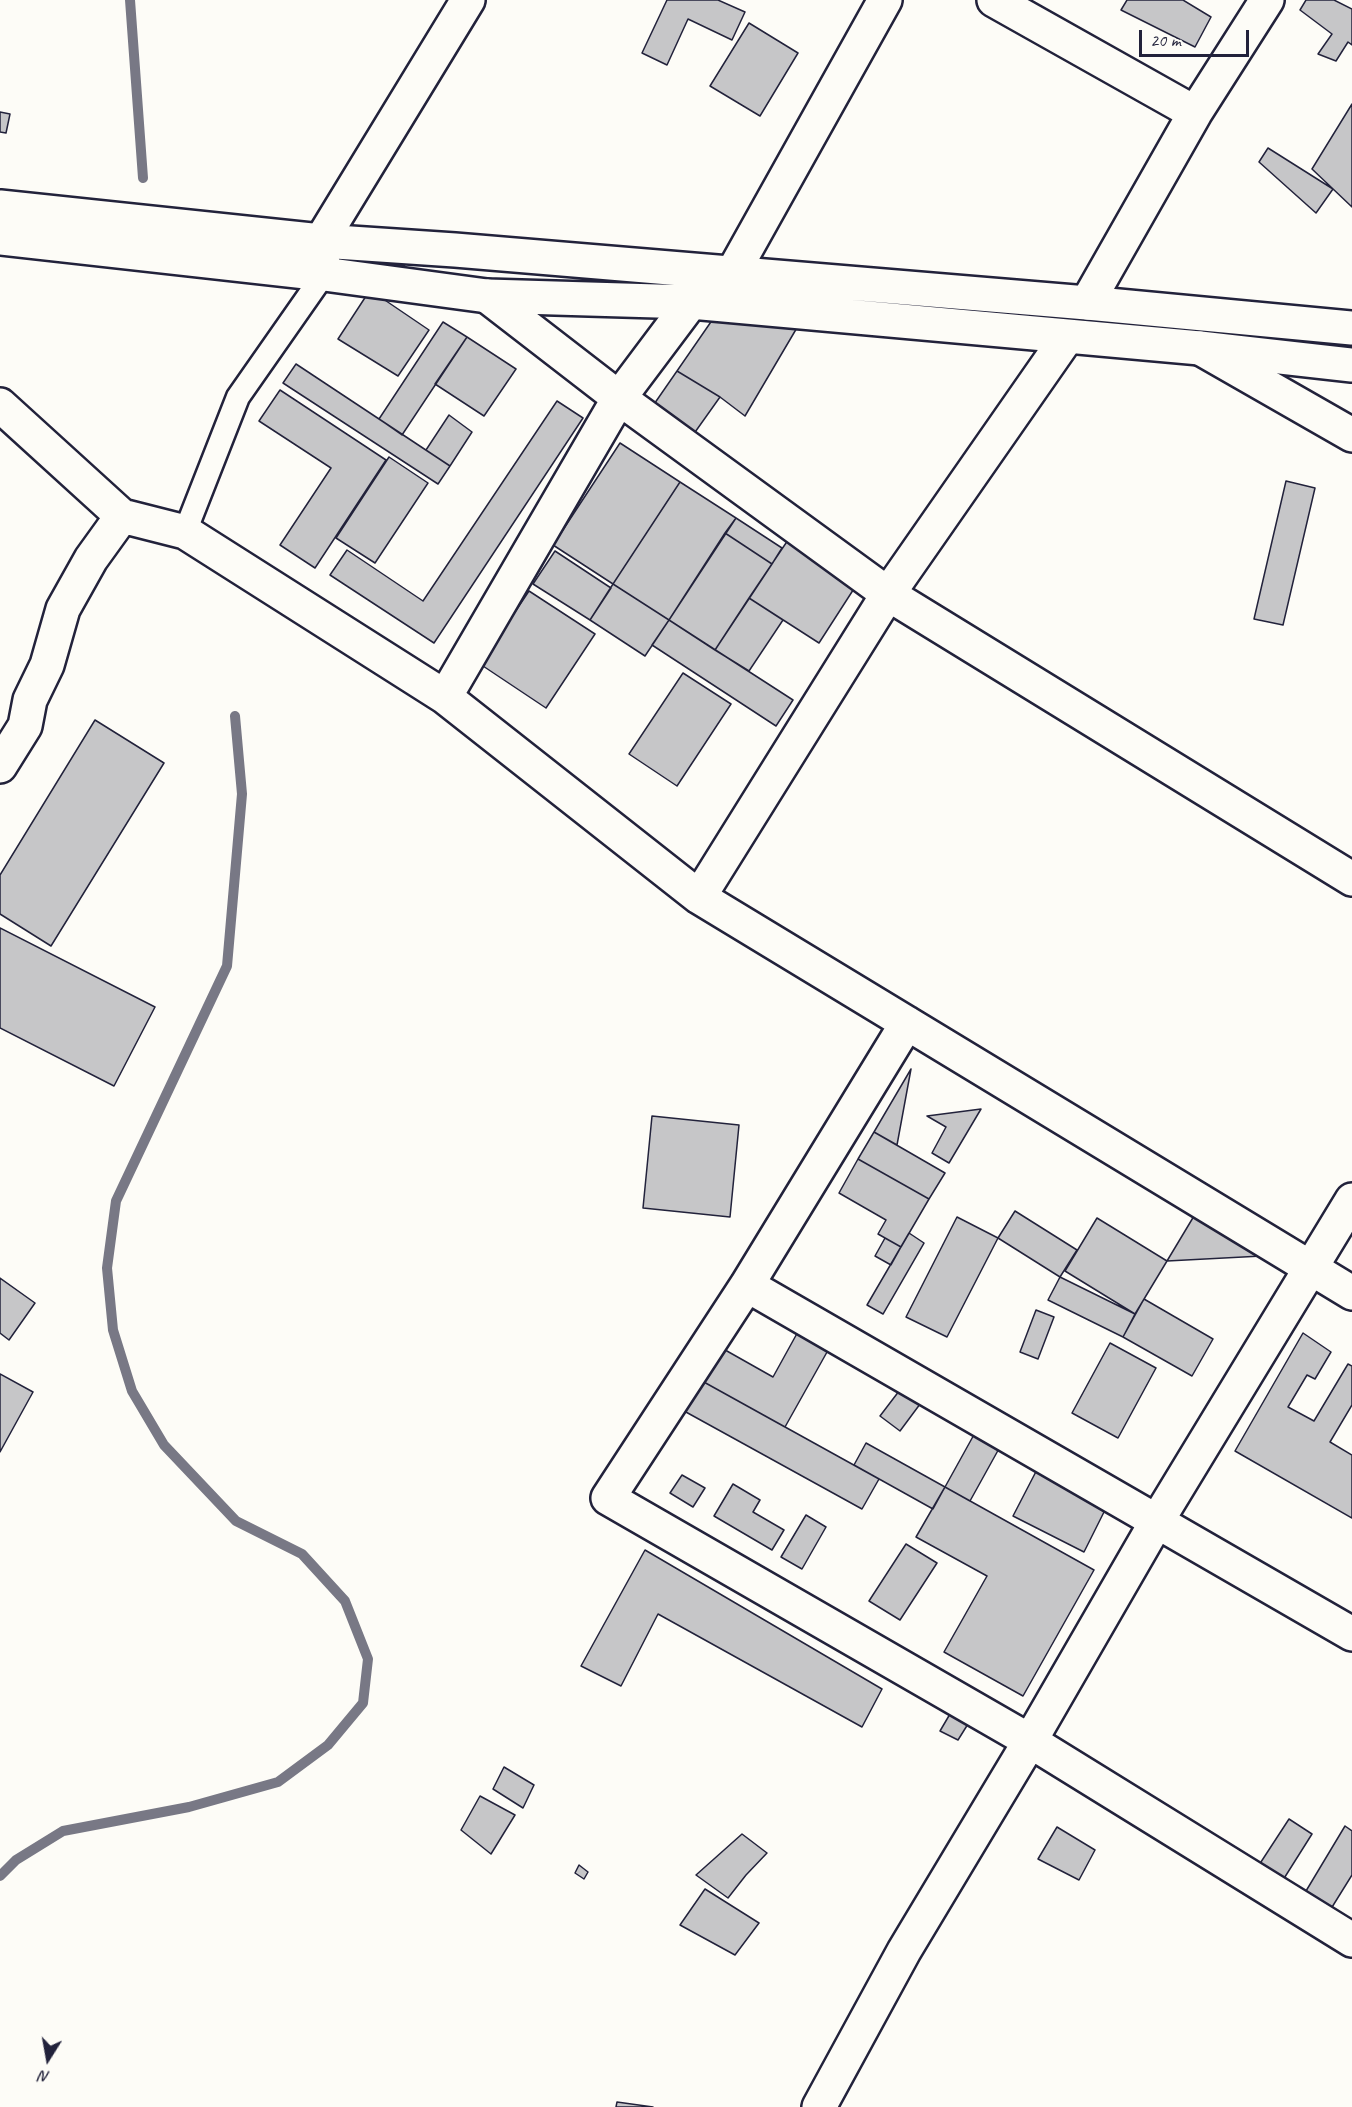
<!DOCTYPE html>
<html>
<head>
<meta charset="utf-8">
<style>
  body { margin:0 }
  #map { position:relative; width:1352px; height:2107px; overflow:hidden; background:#fdfcf7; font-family:Caveat,sans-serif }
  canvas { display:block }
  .north { position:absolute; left:18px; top:2029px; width:60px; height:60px; -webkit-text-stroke:4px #fdfcf7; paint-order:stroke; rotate:191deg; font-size:16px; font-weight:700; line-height:24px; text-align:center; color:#22223b }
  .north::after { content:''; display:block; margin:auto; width:21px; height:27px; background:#22223b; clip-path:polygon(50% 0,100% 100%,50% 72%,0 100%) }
  .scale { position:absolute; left:1139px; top:30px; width:110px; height:27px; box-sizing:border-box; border:3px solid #22223b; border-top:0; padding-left:8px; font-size:18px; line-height:21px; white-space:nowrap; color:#22223b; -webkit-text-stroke:4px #fdfcf7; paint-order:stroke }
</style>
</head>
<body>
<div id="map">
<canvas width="1352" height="2107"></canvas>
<div class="north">N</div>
<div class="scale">20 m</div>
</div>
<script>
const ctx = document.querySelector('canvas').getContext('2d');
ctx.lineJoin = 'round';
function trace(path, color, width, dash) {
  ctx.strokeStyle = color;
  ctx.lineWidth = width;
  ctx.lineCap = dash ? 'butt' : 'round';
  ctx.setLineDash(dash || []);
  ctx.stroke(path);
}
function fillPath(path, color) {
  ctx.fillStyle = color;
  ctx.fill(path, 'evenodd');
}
trace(new Path2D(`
  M130,0L143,178
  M0,1876L16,1860L63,1831L189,1807L278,1782L328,1745L363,1703L368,1659L345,1601L302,1554L236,1521L164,1445L132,1391L113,1330L107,1268L116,1201L227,966L242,794L235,716`), '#787885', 10);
const building = new Path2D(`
  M667,0H718L745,12L732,40L688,19L667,65L642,53Z
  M1127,0H1183L1211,17L1195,47L1121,10Z
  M1306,0H1334L1352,9V45L1348,42L1336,61L1318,54L1332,34L1300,10Z
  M749,23L798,53L760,116L710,86Z
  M1352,104V207L1312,169Z
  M0,112L10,114L6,133L0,132Z
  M1268,148L1333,189L1316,213L1259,162Z
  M370,290L429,330L398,376L338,339Z
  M715,316L798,326L745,416L720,397L677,371Z
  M443,322L467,337L402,435L379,419Z
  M467,337L516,369L484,416L435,384Z
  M296,364L450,466L438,484L283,383Z
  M677,371L720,397L693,435L650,410Z
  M280,390L386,460L315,568L280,545L331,468L259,421Z
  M557,401L583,418L434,643L330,575L347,550L423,601Z
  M449,415L472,432L450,466L426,450Z
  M620,443L680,482L613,584L553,545Z
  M389,457L428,483L375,563L336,538Z
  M1286,481L1315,488L1283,625L1254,619Z
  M680,482L736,518L669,620L613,584Z
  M736,518L782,548L772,564L725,533Z
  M725,533L772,564L715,650L669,620Z
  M788,540L857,584L819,643L749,598Z
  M555,551L611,588L590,620L533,584Z
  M613,584L669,620L645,656L590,620Z
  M529,591L595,634L546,708L480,664Z
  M749,598L783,620L749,671L715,650Z
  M669,620L793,700L776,726L652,645Z
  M683,673L731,704L677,786L629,754Z
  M95,720L164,763L51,946L0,914V875Z
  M0,928L155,1007L114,1086L0,1028Z
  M911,1069L897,1145L874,1132Z
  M981,1109L949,1163L932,1153L946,1127L927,1116Z
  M652,1116L739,1125L730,1217L643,1208Z
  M874,1132L945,1173L929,1199L858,1159Z
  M858,1159L929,1199L901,1247L878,1234L886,1220L839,1193Z
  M1015,1211L1077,1250L1060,1277L998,1238Z
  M1194,1216L1262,1256L1167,1261Z
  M957,1217L998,1238L947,1337L906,1317Z
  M1097,1218L1167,1261L1135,1314L1065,1271Z
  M909,1233L924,1243L883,1314L867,1305Z
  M885,1238L901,1247L891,1265L875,1256Z
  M1060,1277L1135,1314L1123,1337L1048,1300Z
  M0,1278L35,1303L9,1340L0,1333Z
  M1144,1299L1213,1339L1192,1376L1123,1337Z
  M1036,1310L1054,1317L1038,1359L1020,1352Z
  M805,1319L836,1336L785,1427L693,1376L711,1342L773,1377Z
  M1303,1333L1331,1352L1315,1379L1307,1375L1288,1407L1314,1421L1348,1364L1352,1366V1405L1330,1442L1352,1455V1518L1235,1451Z
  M1110,1343L1156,1368L1118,1438L1072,1413Z
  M0,1374L33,1392L0,1452Z
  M693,1376L879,1479L862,1509L675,1406Z
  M909,1378L929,1392L900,1431L880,1416Z
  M981,1422L1006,1436L970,1501L945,1487Z
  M866,1443L945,1487L933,1509L854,1465Z
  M1043,1458L1113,1494L1084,1552L1013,1516Z
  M682,1475L705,1488L693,1507L670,1493Z
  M733,1484L760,1500L753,1512L784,1530L772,1550L714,1516Z
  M945,1487L1094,1570L1023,1696L944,1652L987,1576L916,1537Z
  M806,1515L826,1527L802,1569L781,1557Z
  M906,1544L937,1563L900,1620L869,1601Z
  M645,1550L882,1689L862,1727L658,1614L621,1686L581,1666Z
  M950,1714L968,1724L958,1740L940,1731Z
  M504,1767L534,1785L523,1808L493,1789Z
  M480,1796L515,1815L491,1854L461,1830Z
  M1289,1819L1312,1834L1283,1880L1259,1865Z
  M1345,1826L1352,1831V1875L1329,1912L1303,1896Z
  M1057,1827L1095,1850L1079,1880L1038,1859Z
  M742,1834L767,1853L746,1875L728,1898L696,1875Z
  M579,1865L588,1872L584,1879L575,1873Z
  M705,1889L759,1923L735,1955L680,1925Z
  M617,2102L653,2107H616Z`);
fillPath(building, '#c6c6c8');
trace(building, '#22223b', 1.5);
const service = new Path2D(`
  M185,532L238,397L324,274`);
const minor = new Path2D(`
  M994,0L1195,113
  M487,296L619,398L888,594L1352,879
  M1087,303L1195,113L1267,0
  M1200,348L1352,435
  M0,405L122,516L185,532L445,697L699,897L1352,1293
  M445,697L619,398L691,302L732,274L885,0
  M0,766L25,726L30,700L47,665L63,609L91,559L122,516
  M699,897L888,594L1067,337
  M907,1023L747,1285L608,1498L1030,1741L1352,1940
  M747,1285L1352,1634
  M819,2107L904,1951L1030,1741L1157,1521L1352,1200`);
const tertiary = new Path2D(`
  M323,266L321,241L468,0`);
const secondary = new Path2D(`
  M0,207L321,241L455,250L1087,303L1352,328
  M0,238L324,274L487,296L691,302L1200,348L1352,365`);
trace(service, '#22223b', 27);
trace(minor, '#22223b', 38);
trace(tertiary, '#22223b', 38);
trace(secondary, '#22223b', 38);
trace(service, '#fdfcf7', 22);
trace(minor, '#fdfcf7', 33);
trace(tertiary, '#fdfcf7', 33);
trace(secondary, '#fdfcf7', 33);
</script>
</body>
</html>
